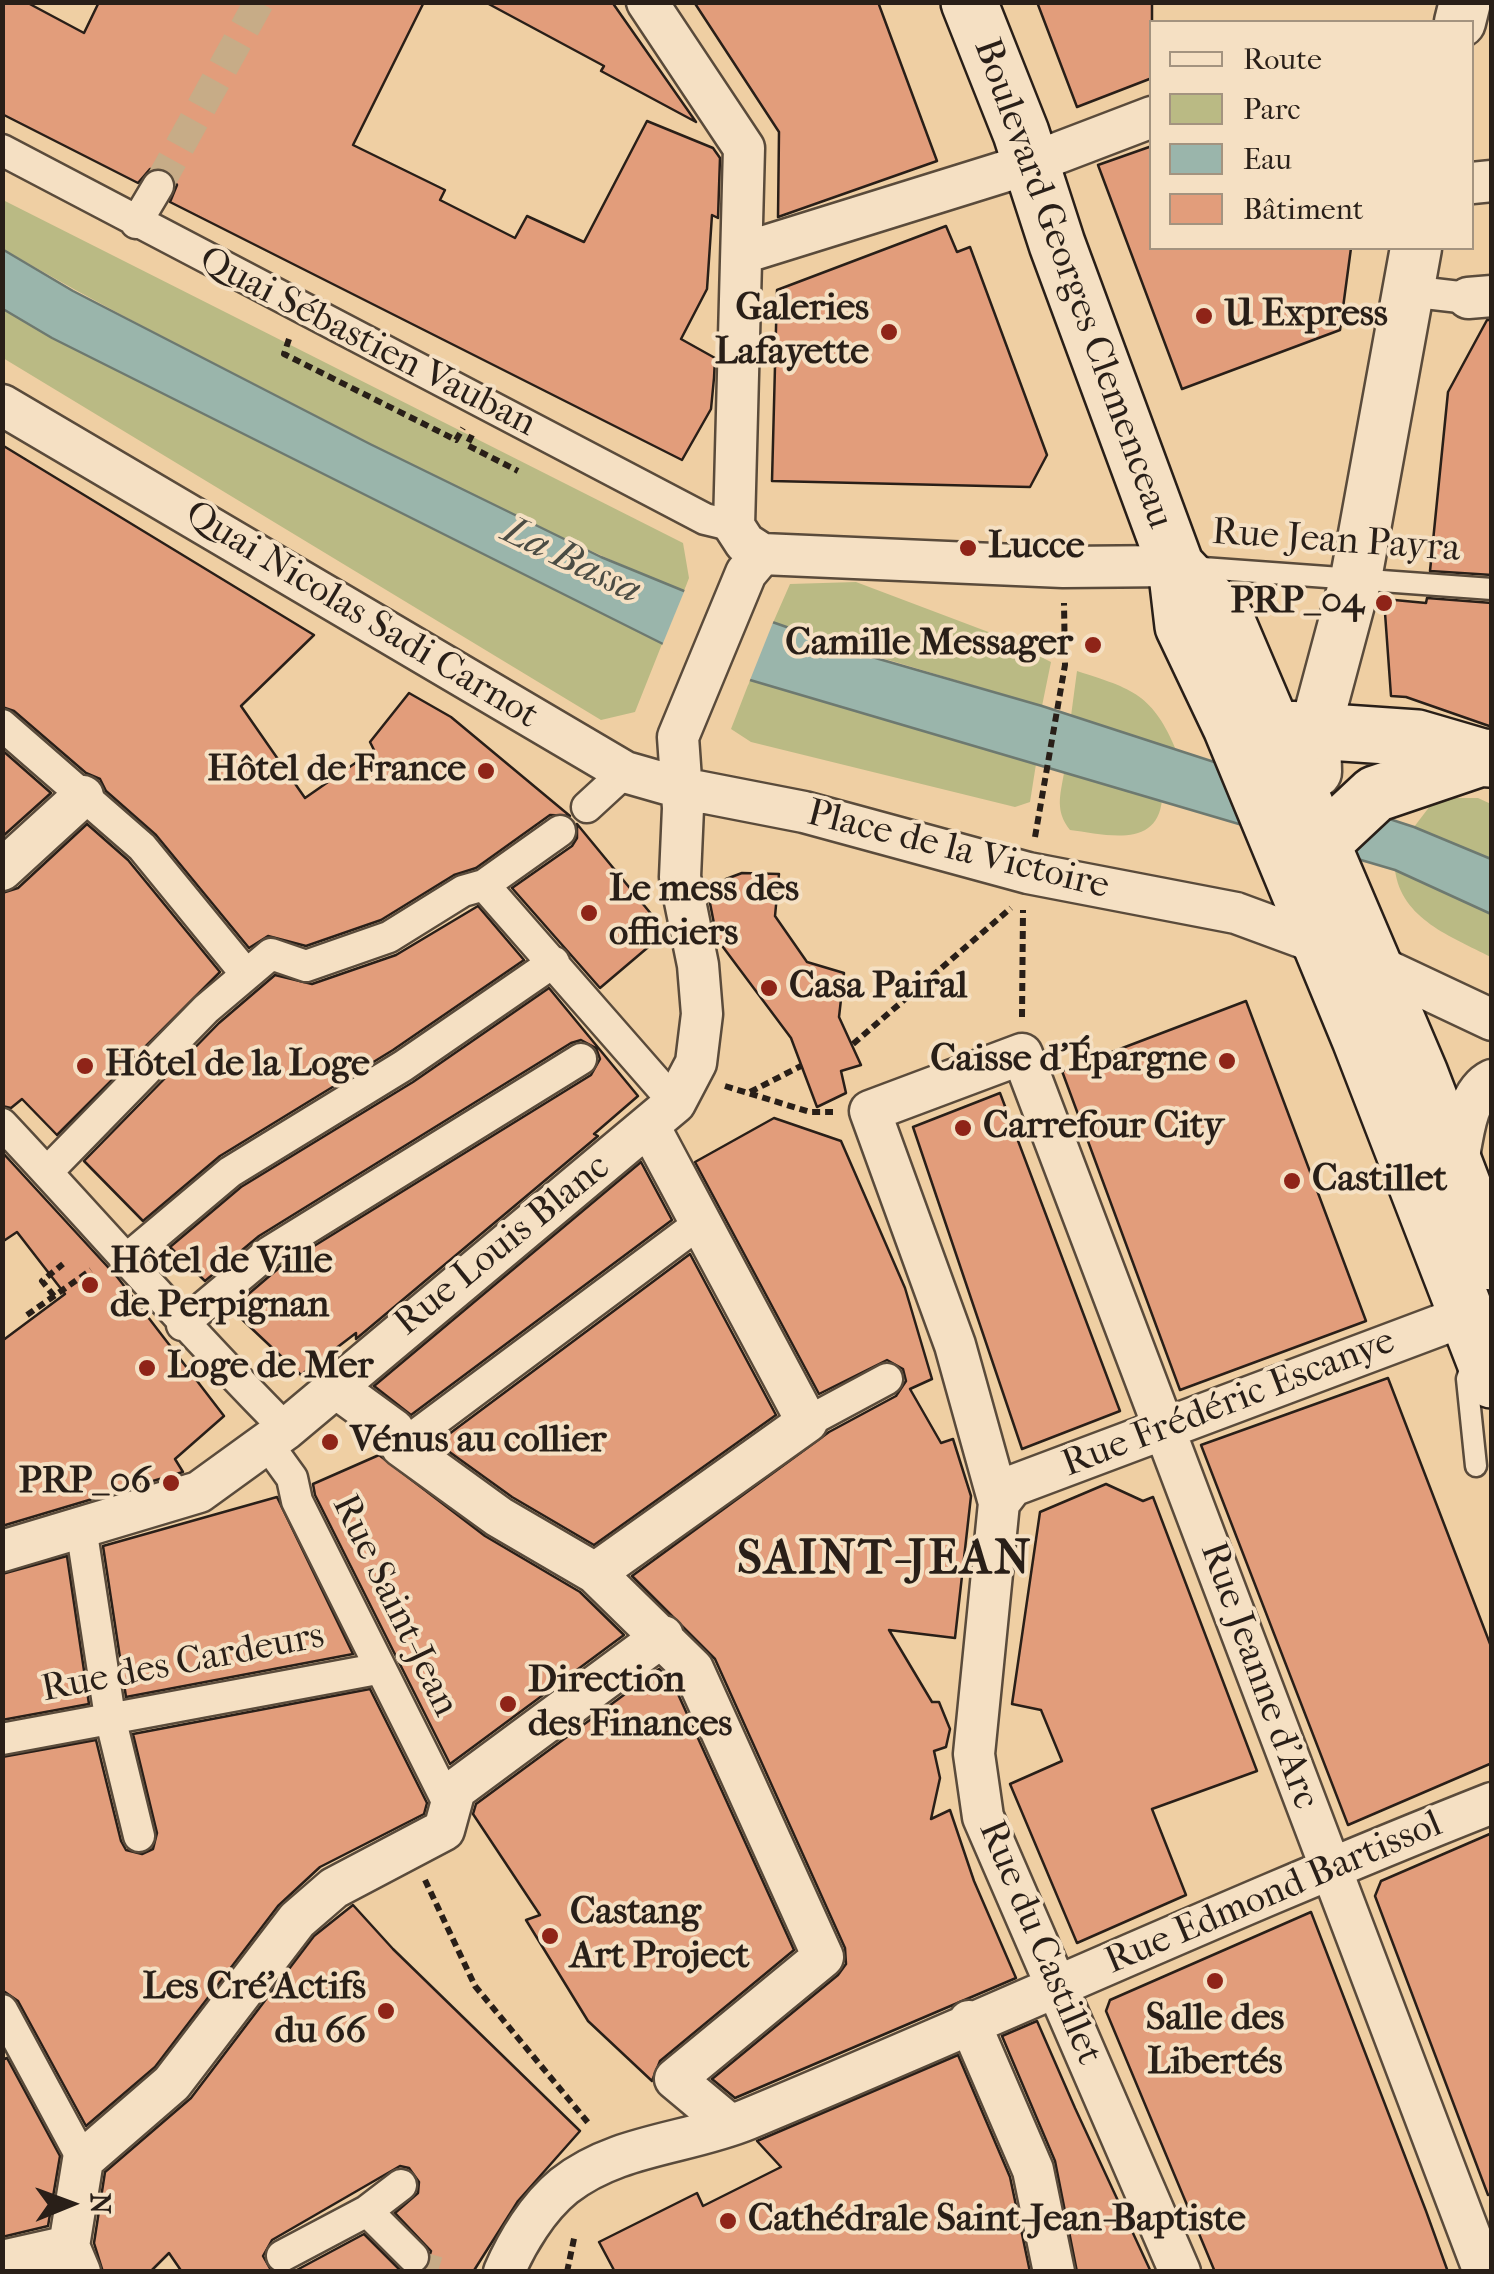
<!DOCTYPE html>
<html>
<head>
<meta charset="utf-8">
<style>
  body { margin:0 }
  #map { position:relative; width:1494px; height:2274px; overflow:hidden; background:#efcfa3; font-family:"IM FELL French Canon",serif }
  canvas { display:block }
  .frame { position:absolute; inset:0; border:5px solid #291f18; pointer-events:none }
  .legend { position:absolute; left:1149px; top:20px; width:325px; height:230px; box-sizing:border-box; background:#f5e0c3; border:2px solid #a3937f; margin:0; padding:12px 18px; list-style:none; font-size:30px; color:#291f18 }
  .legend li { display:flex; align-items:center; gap:20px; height:50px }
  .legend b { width:50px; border:2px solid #a3937f }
  .north { position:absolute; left:20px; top:2154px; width:100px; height:100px; -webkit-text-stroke:8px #f5e0c3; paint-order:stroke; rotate:89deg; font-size:28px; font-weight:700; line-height:40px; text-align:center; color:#291f18 }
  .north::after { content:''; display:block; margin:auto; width:35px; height:45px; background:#291f18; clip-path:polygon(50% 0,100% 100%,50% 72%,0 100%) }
</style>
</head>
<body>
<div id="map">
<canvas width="1494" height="2274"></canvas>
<div class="frame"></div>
<ul class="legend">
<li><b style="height:12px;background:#f5e0c3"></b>Route</li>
<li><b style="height:28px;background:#baba84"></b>Parc</li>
<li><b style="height:28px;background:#9ab5ab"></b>Eau</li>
<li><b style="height:28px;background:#e29d7b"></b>Bâtiment</li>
</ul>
<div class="north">N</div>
</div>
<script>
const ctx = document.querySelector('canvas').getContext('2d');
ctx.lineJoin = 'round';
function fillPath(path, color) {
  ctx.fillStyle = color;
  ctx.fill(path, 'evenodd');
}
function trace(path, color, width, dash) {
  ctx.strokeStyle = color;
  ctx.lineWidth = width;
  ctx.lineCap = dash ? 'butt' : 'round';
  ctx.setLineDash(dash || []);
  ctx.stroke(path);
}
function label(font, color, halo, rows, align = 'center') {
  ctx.font = font + ' "IM FELL French Canon",serif';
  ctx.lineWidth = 8;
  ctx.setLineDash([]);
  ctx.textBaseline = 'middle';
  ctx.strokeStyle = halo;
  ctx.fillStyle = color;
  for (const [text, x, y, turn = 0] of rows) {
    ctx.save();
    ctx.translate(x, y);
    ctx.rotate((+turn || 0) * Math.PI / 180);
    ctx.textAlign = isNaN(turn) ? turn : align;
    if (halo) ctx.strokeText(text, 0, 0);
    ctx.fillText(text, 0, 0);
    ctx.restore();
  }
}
fillPath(new Path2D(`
  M3,200L683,543L689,578L684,591C550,536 421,470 292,403C195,353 97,304 3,249Z
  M2,309L52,338L662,644L635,712L601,720L3,358Z
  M856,582L999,636L1051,662L1042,706L772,625L790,584Z
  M1077,671C1133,689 1153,694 1177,752L1071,716Z
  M750,680L1036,764L1030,802L1015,807L751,742L731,729Z
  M1064,773L1162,799C1158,850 1104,834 1070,830C1055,811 1060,796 1064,773Z
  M1451,798H1478L1491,804V859L1414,827L1430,806Z
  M1395,870L1491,914V957C1452,937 1401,919 1395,870Z`), '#baba84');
const water = new Path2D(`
  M2,249L73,291L370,444L601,557L684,591L872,657L1042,706L1414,827L1491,859V914L1395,870L750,680L663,644L52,338L3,309Z`);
fillPath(water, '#9ab5ab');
trace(water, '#6d7970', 2.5);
fillPath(new Path2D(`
  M686,587L774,620L748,685L661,648Z`), '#efcfa3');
const building = new Path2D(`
  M2,2H26L84,33L99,2H424L353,145L445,190L440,200L515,238L527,216L584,242L647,121L713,148L720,158L718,218L712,215L707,289L681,339L715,358L714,378L711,409L682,460L170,202L177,185L167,170L150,169L138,183L2,114Z
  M485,2H612L696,122L601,71L604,66Z
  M694,2H878L937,161L778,217L779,132Z
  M1037,2H1152V78L1077,107Z
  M1152,146V248H1351L1340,330L1182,389L1098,165Z
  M946,226L957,252L970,247L1047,455L1030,487L772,481L777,290Z
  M1487,320H1492V575L1430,571L1448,392Z
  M2,445L314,635L241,706L305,798L374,750L370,742L409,693L451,717L570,816L550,815L476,868L454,875L381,920L306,946L268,936L249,948L156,835L106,791L100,779L86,773L14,711L2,707Z
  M1427,598L1492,603V727L1406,697L1391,696L1384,599L1426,603Z
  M2,750L51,793L2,837Z
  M87,824L128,860L220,972L57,1135L22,1099L11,1108L2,1106V893L18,888Z
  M577,824L666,932L600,988L512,888L572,846L577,838Z
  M742,873L779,874L775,916L807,962L844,973L839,1017L861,1065L841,1071L846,1093L817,1107L791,1038L717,939L709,898L726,879Z
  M478,906L524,960L393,1050L220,1156L143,1221L84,1161L219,1023L275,975L312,984L396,955Z
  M549,988L638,1096L594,1134L598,1136L356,1339V1333L301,1375L231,1309L280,1267L591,1075L600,1059L596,1048L581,1040L571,1043L259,1236L205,1281L170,1247L241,1187L413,1082Z
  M1246,1001L1366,1321L1180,1390L1062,1071Z
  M1000,1093L1120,1411L1022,1449L913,1127Z
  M774,1118L841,1141L905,1288L932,1379L910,1389L941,1443L953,1439L971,1496L955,1638L889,1630L932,1702H939L950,1729L946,1747L934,1751L940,1778L931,1819L950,1810L974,1881L1016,1978L735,2098L712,2079L838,1975L846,1964L845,1948L715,1659L632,1576L829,1432L896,1396L906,1381L903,1369L887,1360L819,1394L695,1162Z
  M2,1152L118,1278L224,1416L175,1459L183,1472L2,1526V1341L65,1294L17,1232L2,1242Z
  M641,1162L672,1220L411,1415L374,1386Z
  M690,1254L776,1415L594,1545L512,1497L437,1443Z
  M1388,1378L1492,1649V1763L1348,1825L1201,1445Z
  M379,1455L485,1536L580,1592L624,1635L450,1764L315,1495L313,1484Z
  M1106,1484L1143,1501L1153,1497L1257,1771L1152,1809L1186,1895L1077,1943L1010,1784L1062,1761L1041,1710L1012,1704L1040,1512Z
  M277,1497L353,1654L126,1697L103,1546Z
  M67,1556L89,1704L2,1720V1574Z
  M659,1669L673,1683L794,1950L660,2061L652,2081L588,2021L526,1920L540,1915L473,1814L476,1804Z
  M370,1689L427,1803L424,1814L320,1867L278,1906L155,2067L86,2126L18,2001L2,1990V1757L96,1740L121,1841L126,1850L142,1854L153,1849L157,1833L133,1734Z
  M1492,1833V2194L1488,2195L1375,1896L1381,1881Z
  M353,1905L393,1949L580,2131L518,2201L473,2272H424L431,2251L395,2213L418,2193L419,2182L409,2168L400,2166L272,2240L263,2256L272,2272H182L169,2253L150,2272H103L94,2243L105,2172L191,2098L314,1936Z
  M1311,1912L1426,2211L1448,2272H1215L1106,2011L1110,2000Z
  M1037,2021L1075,2108L1151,2272H1077L1055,2161L1002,2036Z
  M958,2055L1010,2177L1030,2272H615L599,2242L697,2193L703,2206L781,2167L757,2141Z
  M7,2058L60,2156L48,2226L2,2237V2060Z
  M364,2234L402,2272H293Z`);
fillPath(building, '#e29d7b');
trace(building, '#291f18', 2.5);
trace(new Path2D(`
  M158,186L259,2
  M413,2257L422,2267L438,2272`), '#c7ac87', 30, [30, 15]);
const service = new Path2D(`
  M1189,567L1492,589
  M1471,1367L1467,1379L1476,1466`);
const pedestrian = new Path2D(`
  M2,150L705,519L734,526
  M136,223L158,186
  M1408,291L1468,298
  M2,725L142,847L246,974
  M587,807L625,772
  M484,885L675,1103
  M2,1124C97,1225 188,1331 286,1429
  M49,1170L206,1009L271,954L306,966L389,937L463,891L484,885L560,831
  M129,1257L230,1172L403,1066L554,962
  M182,1325L269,1252L581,1059
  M807,1422L887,1379
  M266,1442L292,1478L297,1501L450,1807
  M401,1446L701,1222
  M81,1527L110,1717L139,1836
  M2,1739L377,1669
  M2,2010L83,2160
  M367,2211L413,2257
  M282,2256L367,2211L401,2185`);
const minor = new Path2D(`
  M647,2L744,148L734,526L745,543L762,554
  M1472,183L1492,181
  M743,253L1029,164L1152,117
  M1468,298L1492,296
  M2,405L625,772L681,788L804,812L1028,873L1236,913L1369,962L1492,1020
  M2,870L83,796
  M1457,1169C1462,1143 1465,1093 1492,1080
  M335,1387L394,1430L401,1446L499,1517L595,1573L693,1669L823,1957L675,2079L730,2125
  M999,1503L1012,1486L1467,1315
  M2,1551L199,1492L286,1429L675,1103L696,1063L702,1014L698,965L680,877L683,808L678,737L746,573L762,554L1063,567L1176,566
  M595,1573L807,1422L649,1126
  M969,2021L1033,2170L1054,2272
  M2,2261L69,2246
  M80,2272L69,2246L83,2160L172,2083L297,1920L334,1888L444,1830L455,1790L663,1636
  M504,2272C517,2242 538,2207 564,2186C617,2144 688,2144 748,2119C996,2016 1241,1902 1492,1803
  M1180,2272L983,1817L974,1754L999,1503L955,1345L870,1111L1022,1054L1484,2272`);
const tertiary = new Path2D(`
  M1460,22L1465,2
  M1316,772L1315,731L1356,578L1416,248`);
const secondary = new Path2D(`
  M969,2L1021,133L1057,244L1176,566L1183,626L1231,727L1360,1039L1492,1380
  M1176,566L1226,619L1420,1074L1492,1262
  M1271,728L1417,738L1489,759
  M1297,867L1375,794L1484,757`);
trace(service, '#5a4b3b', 25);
trace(pedestrian, '#5a4b3b', 35);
trace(minor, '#5a4b3b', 45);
trace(tertiary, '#5a4b3b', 55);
trace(secondary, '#291f18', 60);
trace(new Path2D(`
  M289,339L284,354L456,440L463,428
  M472,435L467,445L518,471
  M1035,837L1065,665L1064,603
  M1022,1017L1023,910
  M853,1044L1011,908
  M725,1086L810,1112H833
  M750,1092L801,1066
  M54,1296L42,1281L63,1264
  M27,1315L91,1270
  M425,1880L475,1986L590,2125
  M567,2272L575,2234`), '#291f18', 6, [8, 5]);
trace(service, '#f5e0c3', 20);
trace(pedestrian, '#f5e0c3', 30);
trace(minor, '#f5e0c3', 40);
trace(tertiary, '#f5e0c3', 50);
trace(secondary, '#f5e0c3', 55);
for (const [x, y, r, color] of [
  [1204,316,10,"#8f2418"],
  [889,332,10,"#8f2418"],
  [968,548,10,"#8f2418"],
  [1384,603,10,"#8f2418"],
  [1093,645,10,"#8f2418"],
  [486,771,10,"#8f2418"],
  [589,913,10,"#8f2418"],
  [769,988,10,"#8f2418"],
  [1227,1061,10,"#8f2418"],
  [85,1066,10,"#8f2418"],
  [963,1128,10,"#8f2418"],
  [1292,1181,10,"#8f2418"],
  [90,1285,10,"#8f2418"],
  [147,1368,10,"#8f2418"],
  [330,1442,10,"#8f2418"],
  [171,1483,10,"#8f2418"],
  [508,1704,10,"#8f2418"],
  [550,1936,10,"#8f2418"],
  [1215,1981,10,"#8f2418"],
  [386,2011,10,"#8f2418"],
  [728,2221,10,"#8f2418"]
]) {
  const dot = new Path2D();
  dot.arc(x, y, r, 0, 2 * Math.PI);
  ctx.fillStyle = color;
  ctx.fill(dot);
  trace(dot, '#f5e0c3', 4);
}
label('38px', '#291f18', '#f5e0c3', [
  ["Boulevard Georges Clemenceau",1072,284,70],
  ["Quai Sébastien Vauban",367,343,27],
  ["Rue Jean Payra",1336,542,4],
  ["Quai Nicolas Sadi Carnot",361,616,31],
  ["Place de la Victoire",958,851,14],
  ["Rue Louis Blanc",503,1246,-39],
  ["Rue Frédéric Escanye",1229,1404,-21],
  ["Rue Saint-Jean",394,1606,64],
  ["Rue des Cardeurs",183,1664,-11],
  ["Rue Jeanne d'Arc",1258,1676,70],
  ["Rue Edmond Bartissol",1274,1894,-23],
  ["Rue du Castillet",1039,1943,67]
]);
label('bold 38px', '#291f18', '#f5e0c3', [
  ["Galeries",869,310,"right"],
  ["Lafayette",869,354,"right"],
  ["U Express",1224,316],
  ["Lucce",988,548],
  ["PRP_04",1364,603,"right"],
  ["Camille Messager",1073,645,"right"],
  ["Hôtel de France",466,771,"right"],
  ["Le mess des",609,891],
  ["officiers",609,935],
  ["Casa Pairal",789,988],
  ["Caisse d'Épargne",1207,1061,"right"],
  ["Hôtel de la Loge",105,1066],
  ["Carrefour City",983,1128],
  ["Castillet",1312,1181],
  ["Hôtel de Ville",110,1263],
  ["de Perpignan",110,1307],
  ["Loge de Mer",167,1368],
  ["Vénus au collier",350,1442],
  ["PRP_06",151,1483,"right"],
  ["Direction",528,1682],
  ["des Finances",528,1726],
  ["Castang",570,1914],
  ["Art Project",570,1958],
  ["Les Cré'Actifs",366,1989,"right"],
  ["du 66",366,2033,"right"],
  ["Salle des",1215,2020,"center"],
  ["Libertés",1215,2064,"center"],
  ["Cathédrale Saint-Jean-Baptiste",748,2221]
], 'left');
label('italic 40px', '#4b4c44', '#f5e0c3', [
  ["La Bassa",571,562,26]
]);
ctx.letterSpacing = '2.5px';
label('bold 48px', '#291f18', '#f5e0c3', [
  ["SAINT-JEAN",885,1561]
]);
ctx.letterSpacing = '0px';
</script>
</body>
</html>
